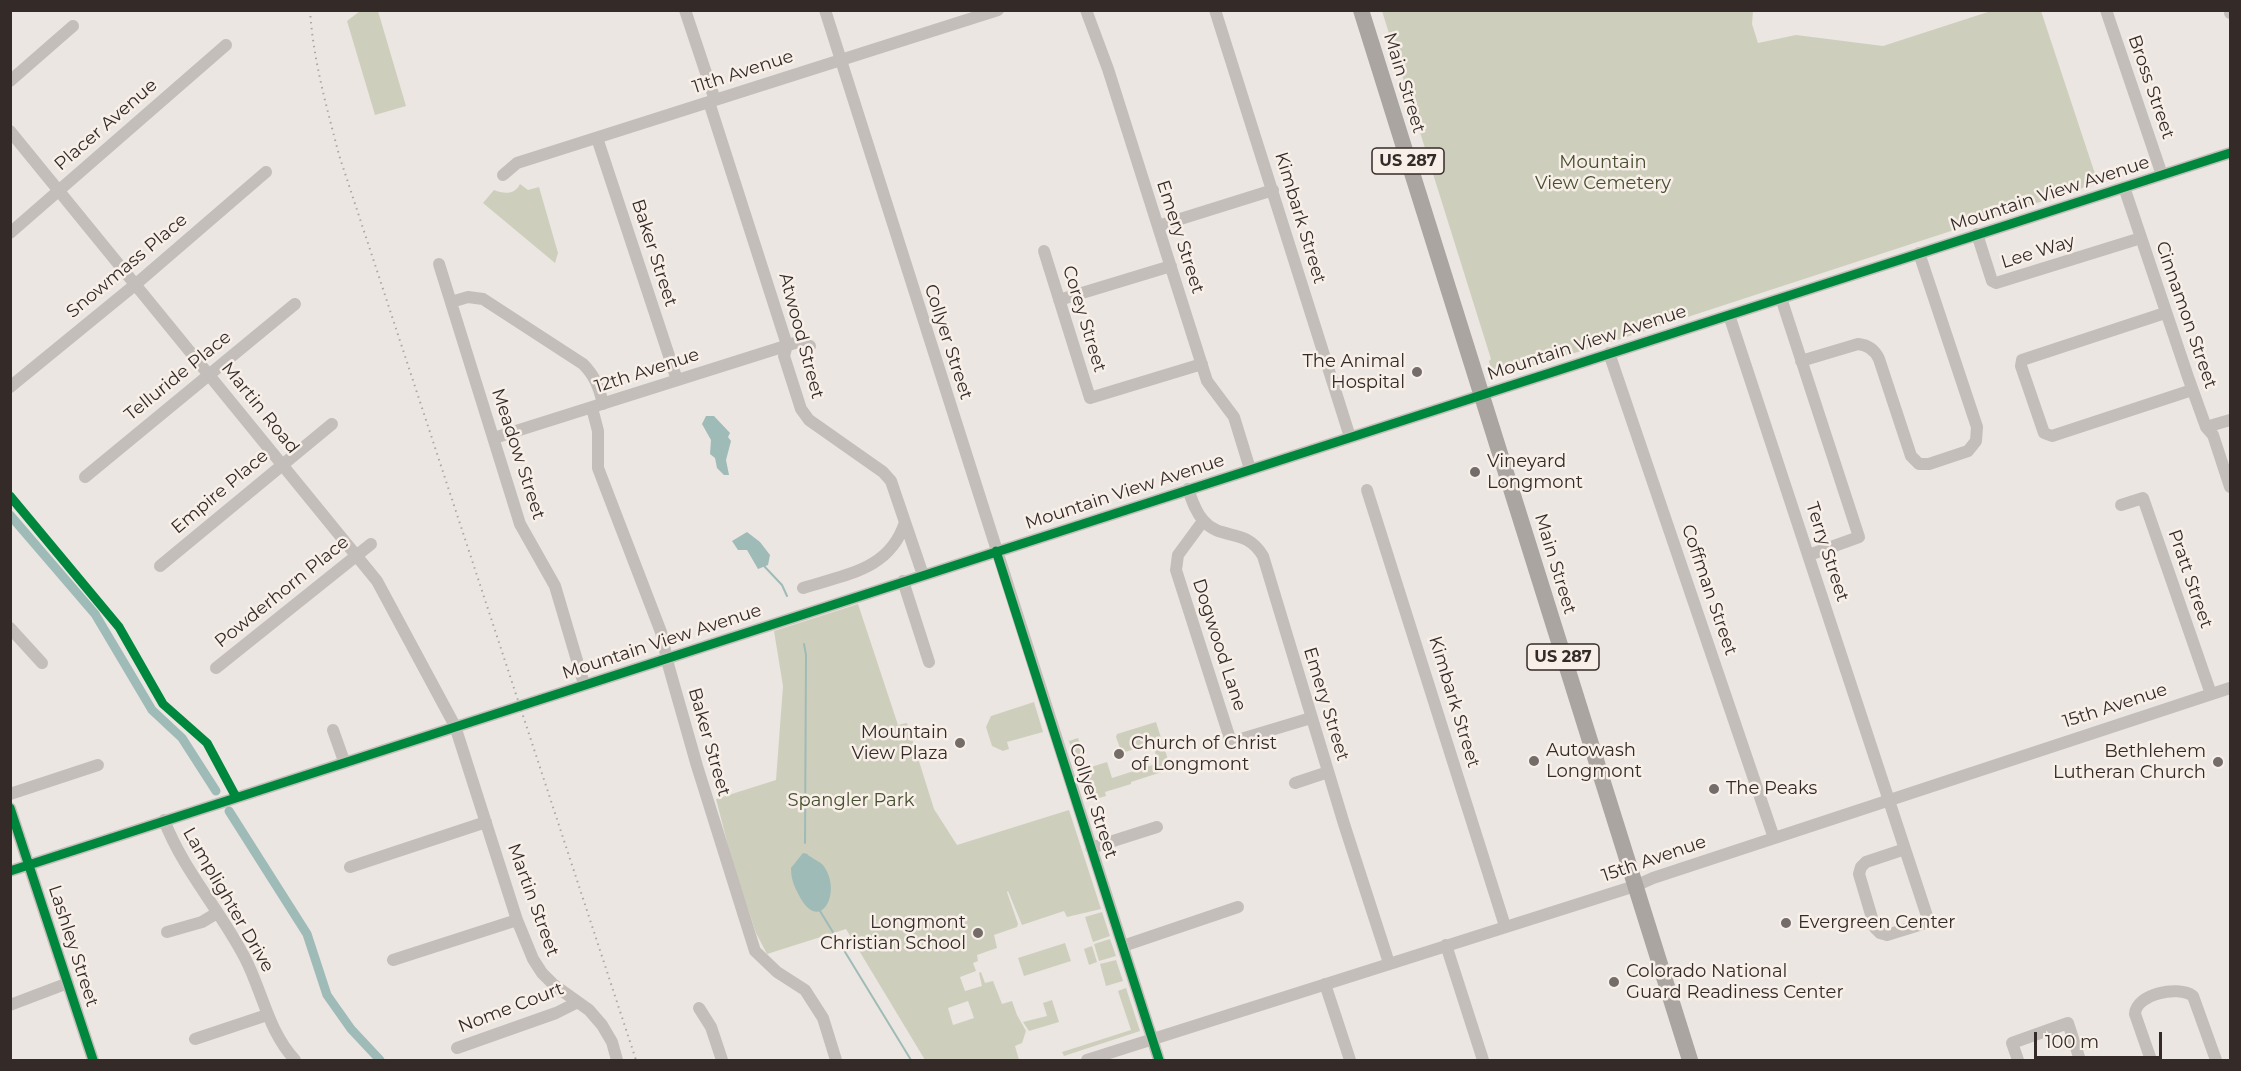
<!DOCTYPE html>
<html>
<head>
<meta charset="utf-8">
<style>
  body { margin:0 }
  #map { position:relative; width:2241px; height:1071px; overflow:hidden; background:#ebe6e1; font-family:Montserrat,sans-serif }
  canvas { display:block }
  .frame { position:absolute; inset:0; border:12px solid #342b29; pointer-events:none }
  .scale { position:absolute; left:2034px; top:1032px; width:128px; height:27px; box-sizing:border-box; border:3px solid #342b29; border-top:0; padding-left:8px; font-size:18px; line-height:21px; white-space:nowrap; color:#342b29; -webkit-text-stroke:4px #f7efe8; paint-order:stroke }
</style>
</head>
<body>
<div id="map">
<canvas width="2241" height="1071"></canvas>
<div class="frame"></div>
<div class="scale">100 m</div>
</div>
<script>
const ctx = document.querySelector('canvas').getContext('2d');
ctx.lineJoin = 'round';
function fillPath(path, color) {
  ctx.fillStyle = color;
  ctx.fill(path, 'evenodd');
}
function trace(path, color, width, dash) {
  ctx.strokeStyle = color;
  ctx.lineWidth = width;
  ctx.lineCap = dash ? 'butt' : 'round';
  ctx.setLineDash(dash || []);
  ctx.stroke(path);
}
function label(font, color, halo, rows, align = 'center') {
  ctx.font = font + ' Montserrat,sans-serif';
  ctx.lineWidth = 5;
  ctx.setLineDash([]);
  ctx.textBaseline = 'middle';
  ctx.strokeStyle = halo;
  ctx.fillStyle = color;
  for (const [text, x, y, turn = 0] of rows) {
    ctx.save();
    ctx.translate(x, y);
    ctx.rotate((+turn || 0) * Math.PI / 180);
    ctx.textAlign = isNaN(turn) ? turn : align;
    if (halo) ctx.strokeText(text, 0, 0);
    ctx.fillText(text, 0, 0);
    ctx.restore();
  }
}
fillPath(new Path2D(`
  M360,11H378L406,106L375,115L347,21Z
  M1382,11H1753L1752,24L1758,43L1796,35L1883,46L1991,11H2041L2098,183L1611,342L1501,375L1491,370L1489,361L1491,359Z
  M520,184L528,190L539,187L558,253L555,263L483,203L494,190C504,194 515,195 520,184Z
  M858,604L898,725L907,723L934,809L957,845L1069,810L1101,909L1067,917L1064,911L1022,925L1008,891L1007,892L1018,924L1017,927L994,935L997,948L977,955L978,961L973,963L976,971L960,977L965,991L982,986L979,973L981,972L985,983L993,981L1002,1004L1012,1001L1017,1015L1026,1031L1022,1043L1015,1046L1019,1060H925L846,929L767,954L756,933L732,861L716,799L776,780L783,686L774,631ZM968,1001L974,1018L953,1025L948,1008Z
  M1034,702L1043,732L1007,742L1009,749L1003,751L992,746L986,727L991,716Z
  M1156,722L1171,769L1131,782V784L1105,792L1106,796L1088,801L1069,741L1078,738L1088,768L1107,762L1112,778L1156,764L1154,756L1156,755L1153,747H1151L1150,744L1122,753L1116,737L1117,734Z
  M1102,912L1110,936L1093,942L1085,917Z
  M1110,939L1116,956L1099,961L1094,944Z
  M1065,943L1071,961L1024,976L1018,958Z
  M1092,946L1097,962L1089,965L1084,949Z
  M1116,960L1123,981L1106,986L1100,964Z
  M1126,988L1140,1031L1064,1056L1062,1052L1131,1030L1118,991Z
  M1052,1000L1059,1022L1029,1031L1023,1022L1047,1016L1043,1003Z`), '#cdcfbc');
fillPath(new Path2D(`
  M706,416H714L730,433L728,437L731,441L726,460L729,475H724L717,468L715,458L710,454L711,440L702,424Z
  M747,532L760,542L770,555L768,565L758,569L747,550H738L732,541Z
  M803,853C812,855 804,853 811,857C815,860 819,861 823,865C843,891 821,933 801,899C795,888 791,881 791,868Z`), '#9fbbb8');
trace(new Path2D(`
  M764,566L782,585L787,596
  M804,644L806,655L805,843
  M820,911L911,1060`), '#9fbbb8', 2);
trace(new Path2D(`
  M10,515L95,614L152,710L182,738L216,791
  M229,811L307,934L327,995L351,1029L380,1060`), '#9fbbb8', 9);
trace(new Path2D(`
  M685,10L715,100
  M825,10L1159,1060
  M1086,10L1108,69L1207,381L1234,417L1250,469
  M1215,10L1350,437
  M2106,10L2162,175
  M2230,10V13
  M10,81L73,26
  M709,102L787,345L784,356L801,409L809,420L883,472L891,481L923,575
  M10,131L377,581L455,726L517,920L533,959L542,973L554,985L589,1010L602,1025L612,1042L617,1060
  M597,138L677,380
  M503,175L517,163L998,10
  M2124,187L2188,377L2206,427L2213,435L2230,487
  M1158,226L1273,190
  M10,233L226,45
  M1977,234L1992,281L1996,283L2141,238
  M1044,251L1090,398L1202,364
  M439,264L520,524L555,586L584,684
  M1781,298L1859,537L1809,555
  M1059,300L1171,266
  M451,302L468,297L483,299L583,364C595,376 599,387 603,404
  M2165,313L2022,360L2021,366L2044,433L2052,436L2192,390
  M1729,315L1929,922L1887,935L1880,933L1875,928L1859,874L1861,867L1866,862L1905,849
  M1609,353L1774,838
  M1801,361L1858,344C1868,345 1875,350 1879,359L1911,456L1919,464H1929L1968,451L1976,441L1977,427L1919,253
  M10,387L136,284L266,172
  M592,408L598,431V468L661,632L668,664L697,766L755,951L777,972L805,990L823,1018L836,1060
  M2206,427L2230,420
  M494,438L798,342L810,346
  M85,477L295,304
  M1188,489C1192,500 1195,511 1203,520C1221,542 1245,526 1263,556L1344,824L1389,963
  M1367,490L1505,926
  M2121,505L2143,498L2211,694
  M1203,521L1178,555L1176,570L1231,742L1311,718
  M160,566L332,424
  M903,581L929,662
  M803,588C846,574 890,570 905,522
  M10,628L42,663
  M216,668L371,544
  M333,730L344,761
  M1295,783L1328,772
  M10,794L98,765
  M10,808L93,1060
  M164,820C183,870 221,911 245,958C263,993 268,1031 295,1060
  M1091,848L1157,827
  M350,867L486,822
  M10,871L2230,153
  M167,932L202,922L217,913
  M1446,945L1483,1060
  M1123,946L1238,907
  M393,960L517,920
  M1325,984L1350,1060
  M10,1005L68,983
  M699,1008L711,1027L722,1060
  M195,1039L267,1015
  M457,1048L556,1013L578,1002
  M1087,1060L1635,886L1653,878C1845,814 2038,752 2230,688
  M2018,1060L2012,1043L2068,1023L2080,1060
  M2151,1060L2135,1014C2136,994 2178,985 2193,996L2216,1060`), '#c4beba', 12);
trace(new Path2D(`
  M1361,10L1690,1060`), '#aaa5a0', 16);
trace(new Path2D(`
  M310,10C313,60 327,108 339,155L636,1060`), '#aca7a4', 2, [1.5, 4.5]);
trace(new Path2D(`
  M10,496L119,627L163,704L207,743L236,797
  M996,551L1159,1060
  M10,808L93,1060
  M10,871L2230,153`), '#00873e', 9);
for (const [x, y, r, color] of [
  [1417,372,6,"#746c69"],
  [1475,472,6,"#746c69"],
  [960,743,6,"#746c69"],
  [1119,754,6,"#746c69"],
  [1534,761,6,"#746c69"],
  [2218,762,6,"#746c69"],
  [1714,789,6,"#746c69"],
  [1786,923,6,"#746c69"],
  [978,933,6,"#746c69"],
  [1614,982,6,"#746c69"]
]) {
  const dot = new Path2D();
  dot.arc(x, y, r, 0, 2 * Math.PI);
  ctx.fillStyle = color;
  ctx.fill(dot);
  trace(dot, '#f7efe8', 2);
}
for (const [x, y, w] of [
  [1408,161,72],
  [1563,657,72]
]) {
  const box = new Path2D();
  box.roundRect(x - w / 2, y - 13, w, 26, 4.5);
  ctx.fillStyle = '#f7efe8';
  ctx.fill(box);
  trace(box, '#342b29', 1.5);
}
label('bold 16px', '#342b29', null, [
  ["US 287",1408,161],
  ["US 287",1563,657]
]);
label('18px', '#342b29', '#f7efe8', [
  ["11th Avenue",743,72,-18],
  ["Main Street",1404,83,73],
  ["Bross Street",2151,87,71],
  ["Placer Avenue",106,125,-41],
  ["Mountain View Avenue",2050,194,-18],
  ["Kimbark Street",1300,218,73],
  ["Emery Street",1180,237,72],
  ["Lee Way",2038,252,-17],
  ["Baker Street",654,253,72],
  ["Snowmass Place",127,266,-40],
  ["Cinnamon Street",2186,315,71],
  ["Corey Street",1084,319,73],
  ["Atwood Street",801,336,75],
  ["Collyer Street",948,342,72],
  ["Mountain View Avenue",1587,343,-18],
  ["12th Avenue",647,371,-18],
  ["Telluride Place",178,376,-39],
  ["Martin Road",260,408,51],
  ["Meadow Street",518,454,72],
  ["Empire Place",220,492,-40],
  ["Mountain View Avenue",1125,492,-18],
  ["Terry Street",1827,552,72],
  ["Main Street",1555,564,73],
  ["Pratt Street",2190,579,71],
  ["Coffman Street",1709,590,71],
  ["Powderhorn Place",282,592,-39],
  ["Mountain View Avenue",662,642,-18],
  ["Dogwood Lane",1219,645,72],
  ["Kimbark Street",1454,702,73],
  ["Emery Street",1326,704,73],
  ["15th Avenue",2115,706,-18],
  ["Baker Street",709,742,74],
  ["Collyer Street",1093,801,72],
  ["15th Avenue",1654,859,-19],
  ["Lamplighter Drive",228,900,60],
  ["Martin Street",533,900,70],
  ["Lashley Street",73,946,72],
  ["Nome Court",511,1008,-21]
]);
label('18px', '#464f2f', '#f7efe8', [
  ["Mountain",1603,163],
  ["View Cemetery",1603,184],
  ["Spangler Park",851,801]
]);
label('18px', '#342b29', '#f7efe8', [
  ["The Animal",1405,362,"right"],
  ["Hospital",1405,383,"right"],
  ["Vineyard",1487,462],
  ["Longmont",1487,483],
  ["Mountain",948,733,"right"],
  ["View Plaza",948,754,"right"],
  ["Church of Christ",1131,744],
  ["of Longmont",1131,765],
  ["Autowash",1546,751],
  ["Longmont",1546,772],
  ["Bethlehem",2206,752,"right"],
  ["Lutheran Church",2206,773,"right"],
  ["The Peaks",1726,789],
  ["Longmont",966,923,"right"],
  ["Christian School",966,944,"right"],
  ["Evergreen Center",1798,923],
  ["Colorado National",1626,972],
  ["Guard Readiness Center",1626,993]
], 'left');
</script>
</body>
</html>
